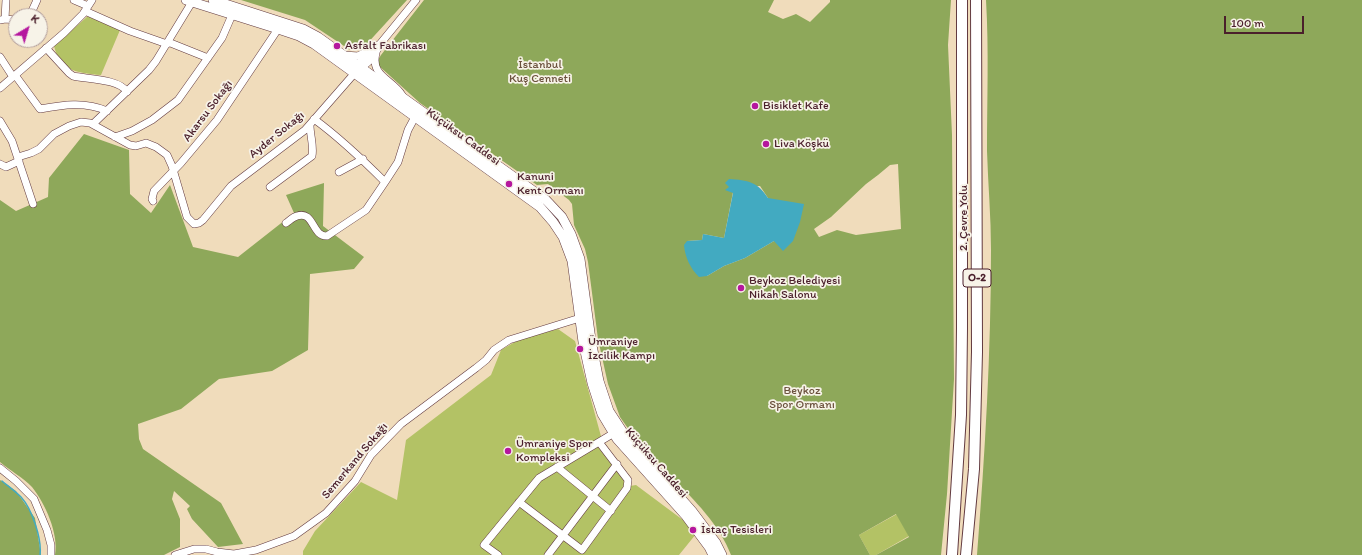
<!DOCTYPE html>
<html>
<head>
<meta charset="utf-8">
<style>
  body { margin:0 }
  #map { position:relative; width:1362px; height:555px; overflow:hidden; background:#f0dcbb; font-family:Itim,sans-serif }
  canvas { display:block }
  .north { position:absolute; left:8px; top:8px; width:40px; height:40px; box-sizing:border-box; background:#f7f3e8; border:1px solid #b29e9c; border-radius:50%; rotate:38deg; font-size:11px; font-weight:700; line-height:16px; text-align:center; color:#4a1f2b }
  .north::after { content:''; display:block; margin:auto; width:14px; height:18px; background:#b5179e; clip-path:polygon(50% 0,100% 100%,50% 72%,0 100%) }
  .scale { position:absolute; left:1224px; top:16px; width:80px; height:18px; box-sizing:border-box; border:2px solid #4a1f2b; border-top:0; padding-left:5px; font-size:12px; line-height:14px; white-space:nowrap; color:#4a1f2b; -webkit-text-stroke:3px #f7f3e8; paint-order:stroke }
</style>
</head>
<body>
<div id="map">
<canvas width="1362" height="555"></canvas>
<div class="north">K</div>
<div class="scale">100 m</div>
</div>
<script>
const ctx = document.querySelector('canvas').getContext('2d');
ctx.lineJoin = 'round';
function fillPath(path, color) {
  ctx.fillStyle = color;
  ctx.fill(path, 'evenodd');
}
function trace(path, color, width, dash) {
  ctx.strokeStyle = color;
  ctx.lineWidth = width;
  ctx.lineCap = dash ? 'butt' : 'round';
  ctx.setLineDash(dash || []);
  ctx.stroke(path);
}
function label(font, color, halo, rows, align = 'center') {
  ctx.font = font + ' Itim,sans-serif';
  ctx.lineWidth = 3.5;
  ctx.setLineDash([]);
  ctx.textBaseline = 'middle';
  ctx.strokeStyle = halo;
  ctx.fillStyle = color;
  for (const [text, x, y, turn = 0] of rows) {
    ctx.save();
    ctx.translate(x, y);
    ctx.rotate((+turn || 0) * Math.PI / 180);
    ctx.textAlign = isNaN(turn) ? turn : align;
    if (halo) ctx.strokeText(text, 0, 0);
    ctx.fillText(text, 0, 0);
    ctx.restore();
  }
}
fillPath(new Path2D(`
  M88,16L120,30L101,75C79,73 60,72 54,46Z
  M558,329L575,341L602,440L631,478L630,486L636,485L687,523L696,534L679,555H303V551L315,531L361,482L397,500L406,440L491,375L501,350L520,339Z
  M897,514L909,536L876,555H870L859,535Z`), '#b3c265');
fillPath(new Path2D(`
  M241,0H407L364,47L350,50L305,20Z
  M424,0H774L768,12L783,19L796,14L810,22L830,2V0H951L948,45L952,135L954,379L947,494L941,555H876L909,537L896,514L859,535L870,555H731C720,525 694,500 672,477C657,460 642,444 627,427L620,417L608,384L598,339L588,262L585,249L574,225L572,204L569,200L548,184L537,185L420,103L379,66L378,60L381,55ZM898,164L901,229L856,235L837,230L819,237L814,229L831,217L866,184L878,175L890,165ZM760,186L768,198L774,241L745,258L724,266L707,276L687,241L702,240L703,234L724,238L733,192L729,187Z
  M986,0H1362V555H977C985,454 991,352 991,250C991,217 988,184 987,151C987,100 989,50 986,0Z
  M84,134L129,150L130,194L151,213L170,185L193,247L238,257L294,213L286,195L324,183L323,226L364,257L354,269L310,274L308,350L272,371L219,379L181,409L138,424L139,439L143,449L221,503L243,544L218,547L192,519L187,509L190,506L174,491L172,499L180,519V547L164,555H55C59,534 45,503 32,487C24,478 9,470 0,462V200L16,211L48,197L49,178Z
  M0,480L16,491L35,518L41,555H0Z`), '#8ea85a');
fillPath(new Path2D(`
  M729,179C748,180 758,182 768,198L804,204L800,222L793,241L783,251L774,241L745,258L724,266L707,276L699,277C690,268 685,257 684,245L687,241L702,240L703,234L724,238L733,193L725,190L729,187L725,183Z`), '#42aac1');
trace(new Path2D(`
  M2,481C8,486 15,491 21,497C32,509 42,539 40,555`), '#42aac1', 1.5);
const minor = new Path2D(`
  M74,0L88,6
  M85,11L130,31L167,44
  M27,16L32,11L37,0
  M5,19L16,20
  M0,20L5,19L6,0
  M168,42L208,58
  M46,48L69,73L73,76C87,79 120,79 127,92
  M376,53C370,76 392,79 402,95
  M344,55L358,56L366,52
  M0,57L13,77
  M360,67V62L371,49L380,44L416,0
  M15,75L40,109C62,105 85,101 107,111
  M0,88L64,33L83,14L92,0
  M314,119C340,138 363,160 385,182L398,162L408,130L415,117
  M0,121L12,141L33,204
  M93,124L149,70L156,61L192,2
  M115,137L132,131L152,120L178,100L222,38L232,15
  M18,157L31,153L39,149L54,134L69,126L81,122L90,123L130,145L136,146L146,143L156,147L167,155L172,166L187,217L194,224L199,223L203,220L231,186L305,130L360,67C370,64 376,53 380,44
  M0,164L6,167L19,161
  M339,172L363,159
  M270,187L312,156C314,146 310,135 310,125
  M153,201L152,199L154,191L181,163L217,120L278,29
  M286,223C289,221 293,217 297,216C314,210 312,237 327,236L366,210L385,182
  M557,467L611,511
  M0,468L16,481L34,499L47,530L51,545V555
  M519,502L582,550L627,488L628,480L599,442
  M175,555L194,549H206L217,552L234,554L256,550L294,536L326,513L355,481L371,455L401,424L476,368L486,360L494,350L509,340L580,318
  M498,555L484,545L539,478L614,433
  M548,555L617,464`);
const major = new Path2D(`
  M186,0L278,29L299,36L314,44L540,207L553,222L563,237L572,261L583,342L592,383L602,414L617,439L686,516L709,547L713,555
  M213,0L303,29L318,37L546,200L562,217L571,234L580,259L591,340L599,381L609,411L624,434L692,511L716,543L722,555`);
const highway = new Path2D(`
  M952,555L961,415L962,328V0
  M966,555L974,469L977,352L976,0`);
trace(minor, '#633b41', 8);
trace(major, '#633b41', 10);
trace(highway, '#633b41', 12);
trace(minor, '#fff', 7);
trace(major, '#fff', 9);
trace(highway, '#fff', 10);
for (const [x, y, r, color] of [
  [337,46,4,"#b5179e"],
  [755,106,4,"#b5179e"],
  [766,144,4,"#b5179e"],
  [509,184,4,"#b5179e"],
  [741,288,4,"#b5179e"],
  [580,349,4,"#b5179e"],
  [508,451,4,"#b5179e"],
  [693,530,4,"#b5179e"]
]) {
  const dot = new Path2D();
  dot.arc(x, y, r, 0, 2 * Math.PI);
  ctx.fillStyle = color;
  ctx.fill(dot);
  trace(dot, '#f7f3e8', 1.5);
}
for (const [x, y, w] of [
  [977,278,28]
]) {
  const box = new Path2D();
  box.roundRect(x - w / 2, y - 9, w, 18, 3);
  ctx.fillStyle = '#f7f3e8';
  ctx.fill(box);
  trace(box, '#4a1f2b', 1);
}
label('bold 11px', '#4a1f2b', null, [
  ["O-2",977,278]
]);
label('12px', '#4a1f2b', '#f7f3e8', [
  ["Asfalt Fabrikası",345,46],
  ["Bisiklet Kafe",763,106],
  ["Liva Köşkü",774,144],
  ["Kanuni",517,177],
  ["Kent Ormanı",517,191],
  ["Beykoz Belediyesi",749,281],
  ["Nikah Salonu",749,295],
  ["Ümraniye",588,342],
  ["İzcilik Kampı",588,356],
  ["Ümraniye Spor",516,444],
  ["Kompleksi",516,458],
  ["İstaç Tesisleri",701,530]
], 'left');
label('12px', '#6a503c', '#f7f3e8', [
  ["İstanbul",540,65],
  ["Kuş Cenneti",540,79],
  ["Beykoz",802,391],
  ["Spor Ormanı",802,405]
]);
label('12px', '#4a1f2b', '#f7f3e8', [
  ["Akarsu Sokağı",208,111,-53],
  ["Ayder Sokağı",277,135,-39],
  ["Küçüksu Caddesi",463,137,36],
  ["2. Çevre Yolu",964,218,-90],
  ["Semerkand Sokağı",355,461,-50],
  ["Küçüksu Caddesi",656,463,49]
]);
</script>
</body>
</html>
